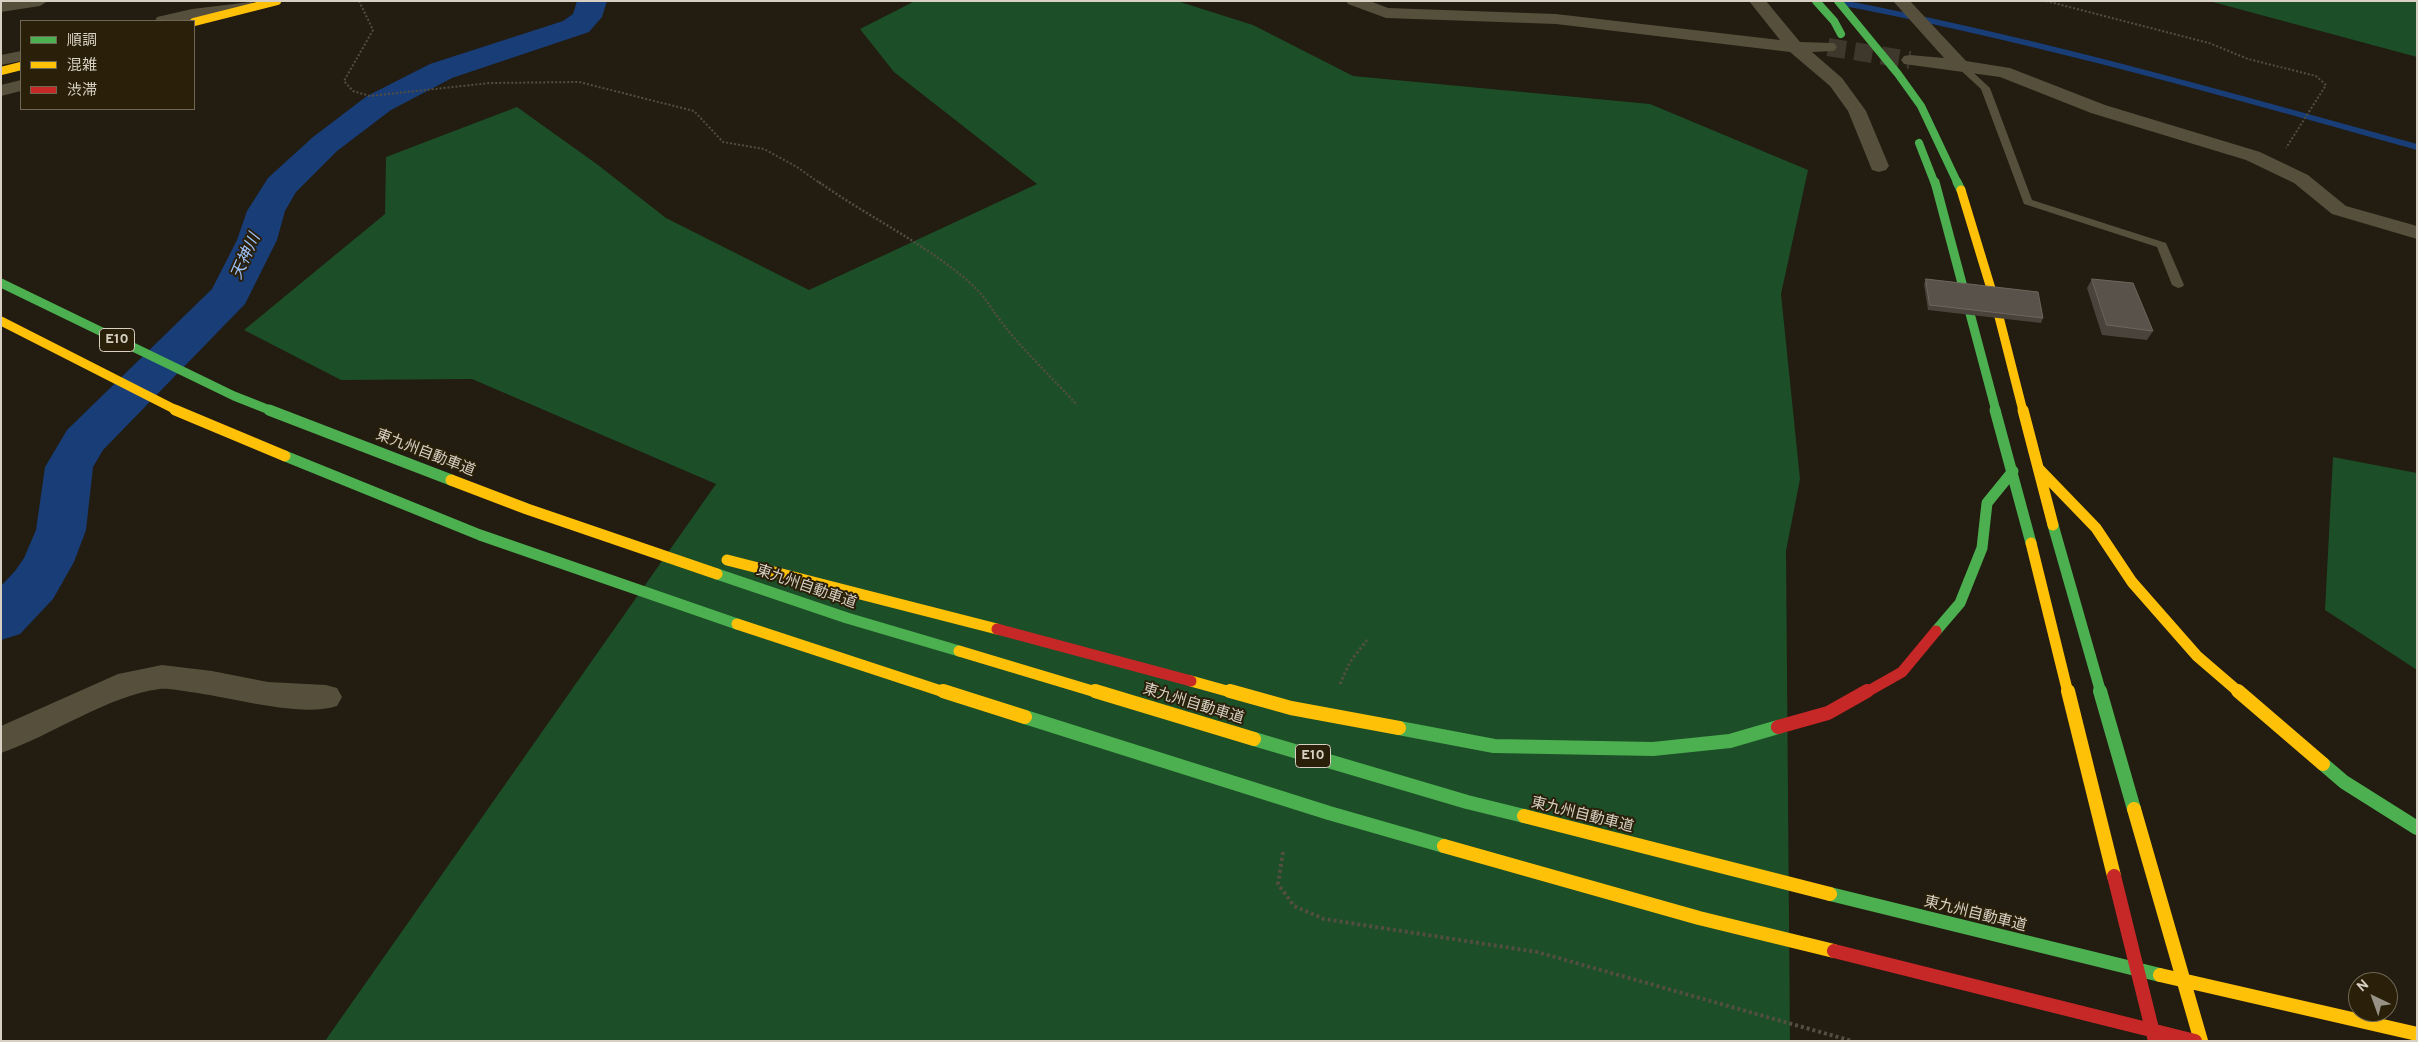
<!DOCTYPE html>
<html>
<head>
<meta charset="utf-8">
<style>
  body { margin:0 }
  #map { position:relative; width:2418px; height:1042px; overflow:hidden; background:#221c11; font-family:Overpass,"Noto Sans JP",sans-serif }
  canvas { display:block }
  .frame { position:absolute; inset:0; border:2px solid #d7d0c3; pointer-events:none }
  .legend { position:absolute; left:20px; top:20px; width:175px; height:90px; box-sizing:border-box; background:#2a1f09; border:1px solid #6f6653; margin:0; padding:6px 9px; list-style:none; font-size:15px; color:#d7d0c3 }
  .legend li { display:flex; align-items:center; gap:10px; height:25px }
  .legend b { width:25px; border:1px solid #6f6653 }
  .north { position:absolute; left:2348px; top:972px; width:50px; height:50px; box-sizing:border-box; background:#2a1f09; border:1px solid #6f6653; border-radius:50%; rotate:318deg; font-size:14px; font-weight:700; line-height:20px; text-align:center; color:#d7d0c3 }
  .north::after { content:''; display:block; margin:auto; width:18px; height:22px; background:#989185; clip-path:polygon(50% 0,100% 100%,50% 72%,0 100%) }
</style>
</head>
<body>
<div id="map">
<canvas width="2418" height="1042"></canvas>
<div class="frame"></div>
<ul class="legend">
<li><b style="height:6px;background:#4caf50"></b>順調</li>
<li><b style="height:6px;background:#ffc107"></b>混雑</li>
<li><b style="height:6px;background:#c62828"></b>渋滞</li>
</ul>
<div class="north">N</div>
</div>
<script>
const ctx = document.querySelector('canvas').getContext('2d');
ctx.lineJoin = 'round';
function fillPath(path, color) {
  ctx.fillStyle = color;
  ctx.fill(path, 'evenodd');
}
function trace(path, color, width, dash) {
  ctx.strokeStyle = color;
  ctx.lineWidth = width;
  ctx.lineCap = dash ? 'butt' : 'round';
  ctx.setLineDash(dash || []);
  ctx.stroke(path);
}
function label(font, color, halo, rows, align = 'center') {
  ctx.font = font + ' Overpass,"Noto Sans JP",sans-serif';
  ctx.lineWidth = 4;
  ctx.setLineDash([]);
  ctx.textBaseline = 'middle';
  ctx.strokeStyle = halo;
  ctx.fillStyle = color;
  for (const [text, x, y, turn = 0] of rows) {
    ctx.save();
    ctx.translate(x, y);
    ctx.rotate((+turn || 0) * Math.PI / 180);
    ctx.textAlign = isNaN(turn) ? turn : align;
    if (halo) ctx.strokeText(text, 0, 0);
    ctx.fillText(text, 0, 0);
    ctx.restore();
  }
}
fillPath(new Path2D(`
  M915,1H1177L1253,25L1353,76L1650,104L1808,170L1781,294L1800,479L1786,551L1790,1041H325L716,484L472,379L341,380L244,330L385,214L386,157L517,107L598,165L666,218L809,290L1037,184L894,72L860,29Z
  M2209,1H2417V57Z
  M2333,457L2417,473V670L2325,610Z`), '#1c4e27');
trace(new Path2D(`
  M1838,2C2034,39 2225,94 2417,147`), '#193d77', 5.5);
fillPath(new Path2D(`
  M577,1H607L602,17L589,32L452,78L391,110L337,151L296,192L285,211L277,240L245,304L103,450L93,467L86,530L74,562L53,599L20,634L1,640V586L15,571L24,558L36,530L45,467L67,430L212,289L237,240L247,211L268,178L313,137L367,96L430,64L563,21L573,14Z`), '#193d77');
trace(new Path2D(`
  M1828,47L1910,60`), '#3d372c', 18, [18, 9]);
trace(new Path2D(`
  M359,1L373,30L344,81L353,91L370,96L490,83L579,82L694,111L723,142L764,149L797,167L821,184
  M2046,1L2209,43L2248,59L2316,76L2326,85L2286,148`), '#524e40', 2, [2, 2]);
trace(new Path2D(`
  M819,182C868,217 923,242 969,282C984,295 988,304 1000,320C1022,350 1052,377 1077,405`), '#524e40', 2.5, [2, 2]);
trace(new Path2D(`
  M1340,684L1350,662L1367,640`), '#524e40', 3, [2.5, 2.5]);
trace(new Path2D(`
  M1283,852L1278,884L1294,906L1324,919L1537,952L1852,1041`), '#524e40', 4, [3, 3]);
fillPath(new Path2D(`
  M1957,63H1963L1990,88L2032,200L2166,243L2184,285L2182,287L2178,288L2172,285L2157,247L2024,204L1981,89L1957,67Z`), '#554f3c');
fillPath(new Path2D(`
  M48,1L40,6L1,12V2Z
  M1346,1H1370L1388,8L1556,14L1780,40L1749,1H1766L1800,42L1834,43L1837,47L1834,51L1812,52L1842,78L1866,111L1889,166L1886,170L1879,172L1872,170L1848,111L1830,86L1790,52L1556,24L1386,18L1348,4Z
  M1893,1H1910L1966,61L2010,68L2105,105L2260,152L2308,175L2346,206L2417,226V239L2332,214L2294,183L2246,160L2091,113L2000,77L1904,64L1901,60L1904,56L1910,55L1944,58Z
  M251,2L257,4L259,7L257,10L183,21H155L157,17L192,9Z
  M21,51V61L1,65V55Z
  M21,80V91L1,96V85Z
  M162,665L212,671L268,682L326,685L337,688L342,697L337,706C300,718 231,697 190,692C181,691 169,688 160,689C109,695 51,736 1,753V726L118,674Z`), '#554f3c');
trace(new Path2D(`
  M1816,1L1834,21L1841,34
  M1838,1L1898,74L1921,106L1958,184
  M1919,143L1935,184`), '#4caf50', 8);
trace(new Path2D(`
  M1935,182L1996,411
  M1957,182L1961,190
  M1,283L234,396L272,411`), '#4caf50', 9);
trace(new Path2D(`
  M269,410L451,480
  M1995,410L2031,543
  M285,456L480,535L737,624
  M2053,525L2101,693
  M717,574L847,618L959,651
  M1936,631L1960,603L1982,548L1987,503L2013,471`), '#4caf50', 11);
trace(new Path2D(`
  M2100,691L2134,809
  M1025,717L1329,813L1444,846
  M1399,728L1494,746L1653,749L1730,741L1778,727
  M1254,739L1467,802L1524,816
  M2323,764L2344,782L2417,828
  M1830,894L2160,975`), '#4caf50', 14);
trace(new Path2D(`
  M194,22L277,1
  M1,71L21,66`), '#ffc107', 8);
trace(new Path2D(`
  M1961,190L1996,305L2023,411
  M1,321L178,411`), '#ffc107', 9);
trace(new Path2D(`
  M175,410L285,456
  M2023,410L2053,525
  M2039,469L2096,528L2132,582L2197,656L2240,693
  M451,480L527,509L717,574
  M2031,543L2068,693
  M727,560L997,629
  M737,624L947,693
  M959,651L1099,693
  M1191,681L1234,693`), '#ffc107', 11);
trace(new Path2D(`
  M943,691L1025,717
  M1095,691L1254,739
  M1230,691L1291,708L1399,728
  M2068,691L2114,876
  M2238,691L2323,764
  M2134,809L2201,1041
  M1524,816L1830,894
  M1444,846L1699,918L1834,951
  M2160,975L2417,1034`), '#ffc107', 14);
trace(new Path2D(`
  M997,629L1191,681
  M1865,693L1902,672L1936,631`), '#c62828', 11);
trace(new Path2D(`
  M1778,727L1828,713L1867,691
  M2114,876L2155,1041
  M1834,951L2195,1041`), '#c62828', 14);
fillPath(new Path2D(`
  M1926,279L2043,318L2041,323L1928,310L1924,284Z
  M2092,279L2153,331L2147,340L2102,335L2087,288Z`), '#4a433b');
const building = new Path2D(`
  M1926,279L2038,292L2043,318L1930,305Z
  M2092,279L2133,283L2153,331L2107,325Z`);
fillPath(building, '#59524a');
trace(building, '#6d665d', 1);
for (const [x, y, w] of [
  [117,340,35],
  [1313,756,35]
]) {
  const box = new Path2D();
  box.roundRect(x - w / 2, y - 11.5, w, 23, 4);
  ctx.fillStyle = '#2a1f09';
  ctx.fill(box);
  trace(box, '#d7d0c3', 1);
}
label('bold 14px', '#d7d0c3', null, [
  ["E10",117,340],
  ["E10",1313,756]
]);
label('15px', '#d7d0c3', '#2a1f09', [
  ["東九州自動車道",425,454,21],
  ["東九州自動車道",806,588,19],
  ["東九州自動車道",1193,705,17],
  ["東九州自動車道",1582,816,14],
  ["東九州自動車道",1975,915,14]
]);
label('italic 16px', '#9dc0f8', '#2a1f09', [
  ["天神川",247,257,-66]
]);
</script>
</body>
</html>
